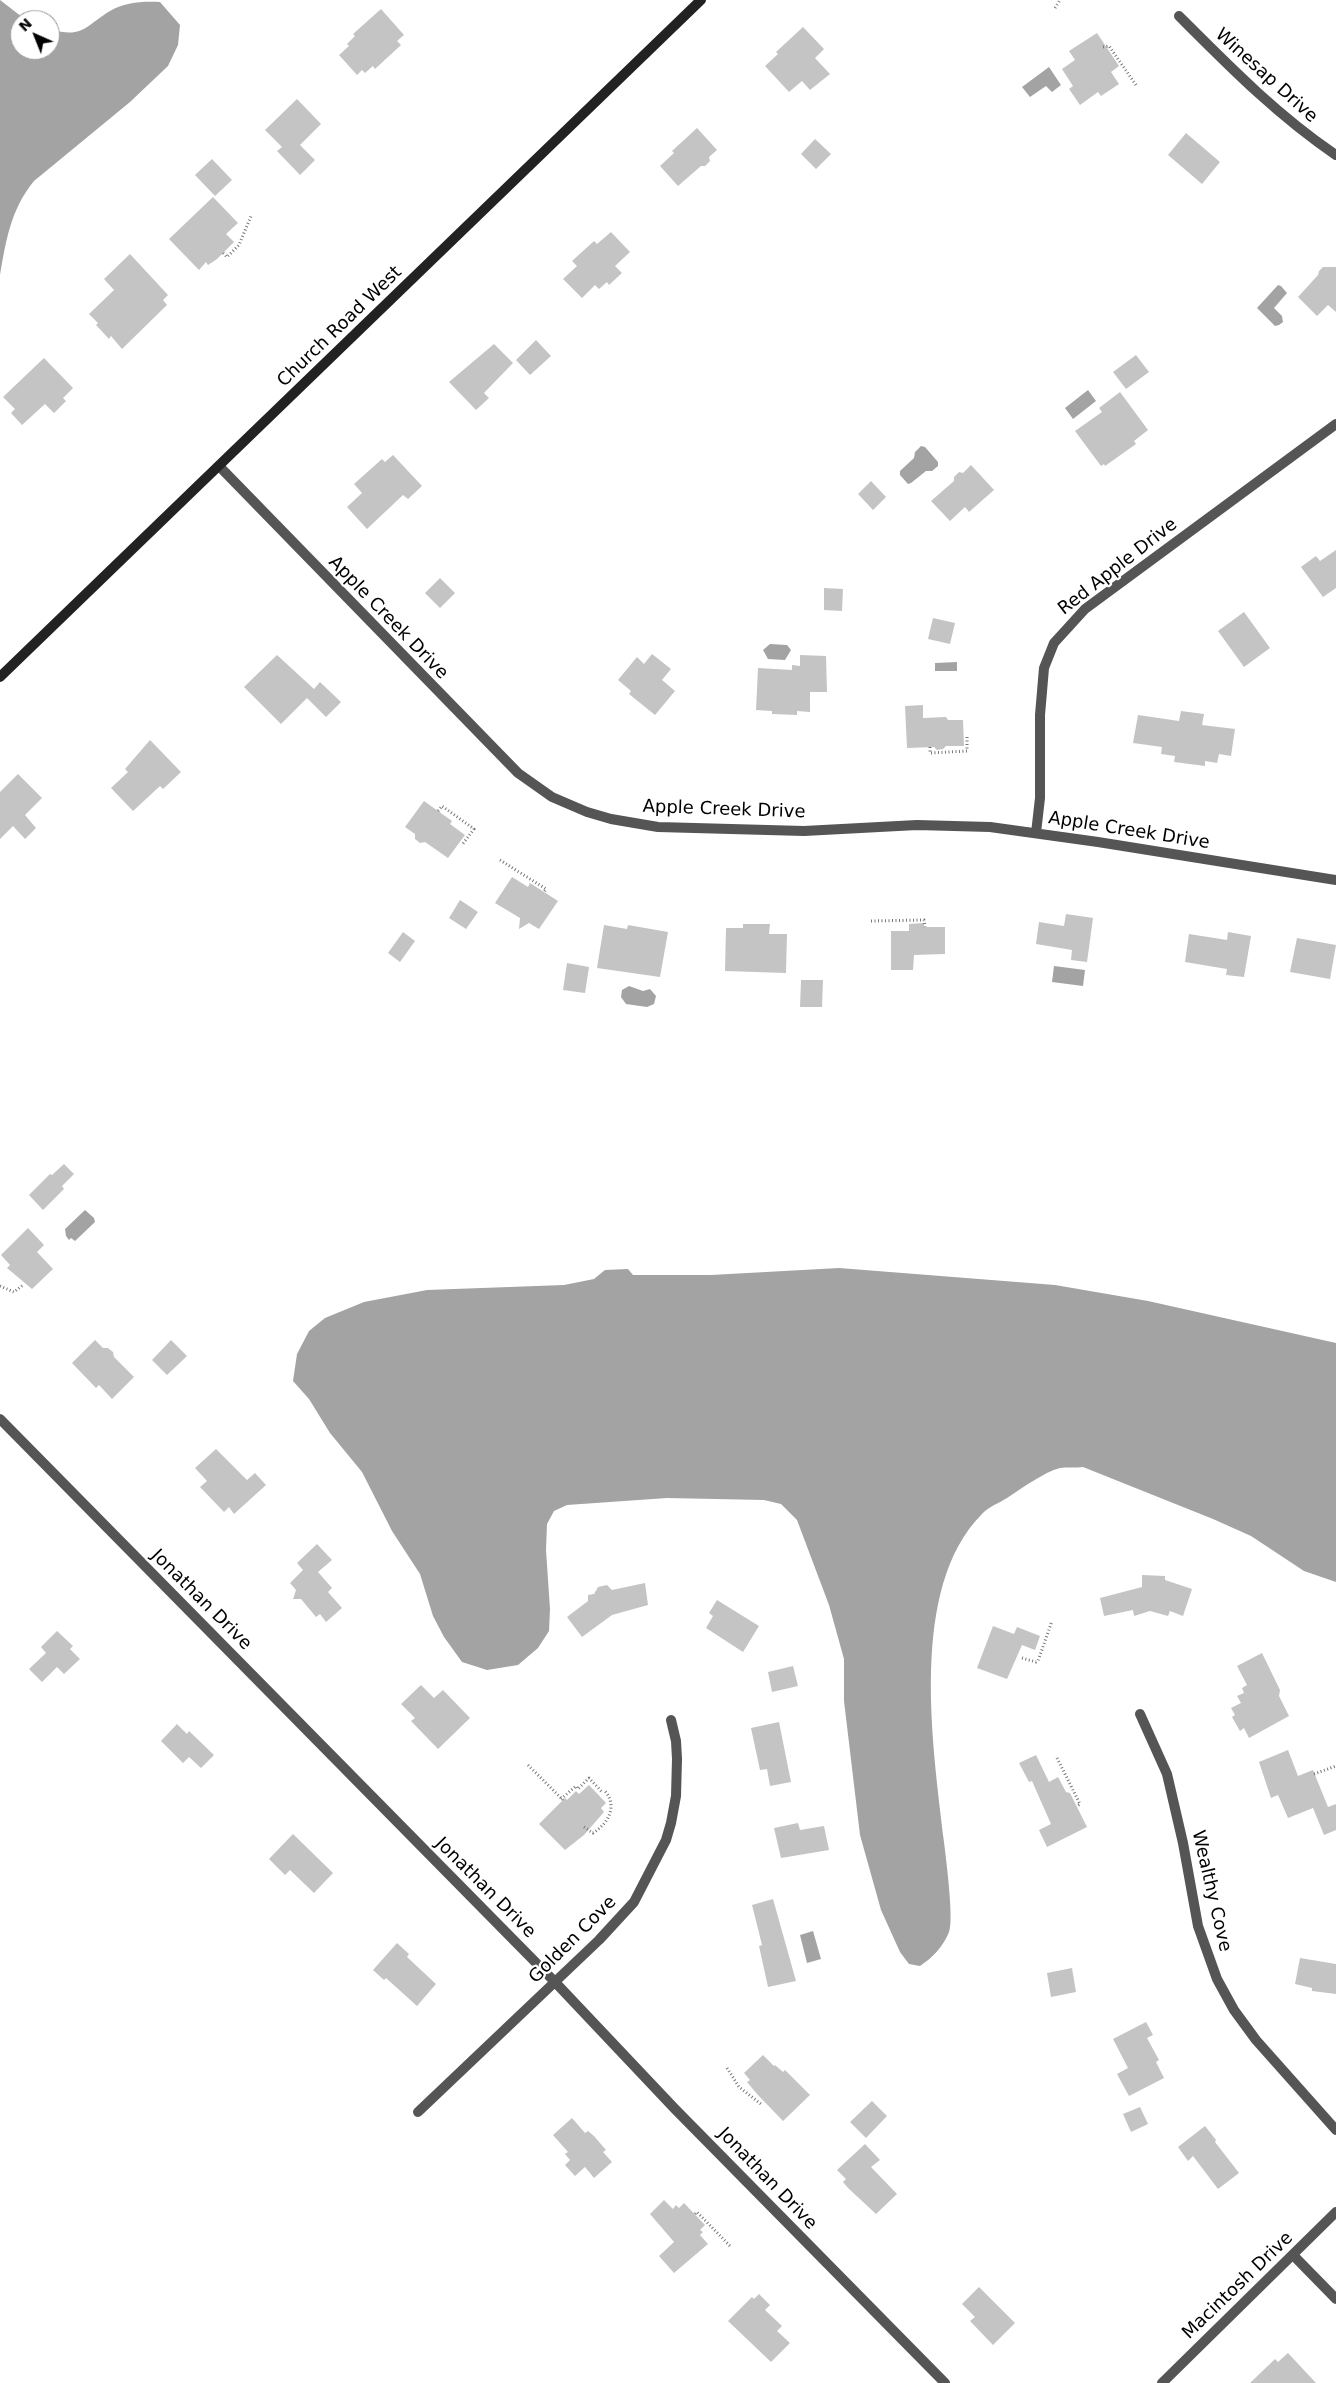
<!DOCTYPE html>
<html>
<head>
<meta charset="utf-8">
<style>
  body { margin:0 }
  #map { position:relative; width:1336px; height:2383px; overflow:hidden; background:#fff; font-family:"DejaVu Sans",sans-serif }
  canvas { display:block }
  .north { position:absolute; left:10px; top:10px; width:50px; height:50px; box-sizing:border-box; background:#fff; border:1px solid #999; border-radius:50%; rotate:316deg; font-size:14px; font-weight:700; line-height:20px; text-align:center; color:#000 }
  .north::after { content:''; display:block; margin:auto; width:18px; height:22px; background:#000; clip-path:polygon(50% 0,100% 100%,50% 72%,0 100%) }
</style>
</head>
<body>
<div id="map">
<canvas width="1336" height="2383"></canvas>
<div class="north">N</div>
</div>
<script>
const ctx = document.querySelector('canvas').getContext('2d');
ctx.lineJoin = 'round';
function fillPath(path, color) {
  ctx.fillStyle = color;
  ctx.fill(path, 'evenodd');
}
function trace(path, color, width, dash) {
  ctx.strokeStyle = color;
  ctx.lineWidth = width;
  ctx.lineCap = dash ? 'butt' : 'round';
  ctx.setLineDash(dash || []);
  ctx.stroke(path);
}
function label(font, color, halo, rows, align = 'center') {
  ctx.font = font + ' "DejaVu Sans",sans-serif';
  ctx.lineWidth = 4.5;
  ctx.setLineDash([]);
  ctx.textBaseline = 'middle';
  ctx.strokeStyle = halo;
  ctx.fillStyle = color;
  for (const [text, x, y, turn = 0] of rows) {
    ctx.save();
    ctx.translate(x, y);
    ctx.rotate((+turn || 0) * Math.PI / 180);
    ctx.textAlign = isNaN(turn) ? turn : align;
    if (halo) ctx.strokeText(text, 0, 0);
    ctx.fillText(text, 0, 0);
    ctx.restore();
  }
}
fillPath(new Path2D(`
  M0,0L26,20H20V50H50V29C83,39 85,26 110,11C125,2 143,1 160,2L180,25L178,45L168,66L130,102L34,181C11,209 6,240 0,275Z
  M1049,67L1061,85L1052,92L1046,86L1030,97L1022,87Z
  M1278,285L1281,286L1287,293L1274,308L1282,316L1283,322L1279,325L1275,326L1257,308Z
  M1088,390L1096,401L1073,419L1065,408Z
  M921,446L925,447L938,462V466L932,471H926L911,483L908,484L900,475V471L914,458L915,452Z
  M770,644L787,645L791,650L785,660L768,659L763,650Z
  M957,662V671H935V663Z
  M1054,966L1085,970L1083,986L1052,982Z
  M629,986L643,991L650,989L656,996L654,1004L647,1007L626,1004L621,997L622,990Z
  M85,1210L94,1218L95,1222L75,1241L71,1238L69,1240L66,1236L65,1229Z
  M839,1268L1055,1285L1148,1301L1336,1343V1582L1304,1571L1251,1536L1213,1519L1083,1467C1076,1468 1067,1467 1060,1468C1044,1472 1021,1489 1007,1498C999,1503 988,1507 982,1514C908,1588 933,1747 944,1842C946,1859 954,1919 949,1932C943,1947 932,1958 920,1966L909,1964L900,1952L881,1910L860,1835L844,1701V1659L829,1605L797,1520L781,1504L764,1500L667,1498L567,1505L554,1511L547,1524L546,1550L550,1609L549,1631L538,1648L518,1665L487,1670L462,1662L444,1637L433,1616L420,1574L392,1531L362,1472L330,1433L309,1399L293,1381L297,1354L309,1331L325,1318L364,1302L427,1290L564,1285L594,1279L605,1270L628,1269L633,1275H711Z
  M813,1931L821,1959L807,1963L800,1935Z`), '#a3a3a3');
fillPath(new Path2D(`
  M381,9L404,35L397,41L401,45L375,69L373,66L365,73L362,70L357,75L339,55L349,46L347,44L355,36L353,34Z
  M803,27L824,49L815,58L830,74L810,90L802,81L789,92L765,66L778,54L776,52Z
  M1097,33L1119,66L1111,72L1119,84L1101,96L1098,92L1080,105L1069,89L1073,86L1062,69L1075,60L1069,51Z
  M297,99L321,124L300,145L315,160L300,175L277,151L282,147L265,130Z
  M697,128L717,150L709,157L710,161L705,166H701L678,186L660,166L674,153L672,151Z
  M1186,133L1220,162L1202,184L1168,155Z
  M815,139L831,154L816,169L801,154Z
  M212,159L232,180L215,196L195,175Z
  M213,197L238,223L226,234L234,242L217,259L208,265L206,262L199,270L169,239Z
  M611,232L630,252L615,266L622,273L609,285L607,282L599,289L595,285L582,298L563,279L577,266L572,261L594,241L597,244Z
  M130,254L168,295L163,300L167,305L122,349L111,336L109,339L96,325L98,323L89,314L114,290L104,279Z
  M1323,267H1336V312L1328,305L1317,316L1298,297L1318,275L1319,271Z
  M536,340L551,356L530,375L516,360Z
  M494,344L513,363L484,393L489,398L476,410L449,382Z
  M1136,355L1149,372L1126,389L1113,372Z
  M44,358L73,388L63,398L66,401L54,413L45,404L22,425L11,413L15,409L3,397Z
  M1120,392L1148,430L1134,441L1136,444L1105,466L1104,464L1101,466L1075,431L1102,412L1099,408Z
  M393,455L422,486L408,499L403,495L367,529L347,507L362,493L354,484L382,459L385,462Z
  M971,465L994,490L969,512L965,507L950,521L931,501L954,481V477L959,472L963,473Z
  M871,481L886,497L873,510L858,494Z
  M1336,550V588L1323,597L1301,567L1316,556L1320,561Z
  M440,578L455,593L440,608L425,593Z
  M824,588L843,589L842,611L824,610Z
  M1244,612L1270,648L1244,667L1218,631Z
  M933,618L955,623L950,644L928,639Z
  M652,654L671,669L662,680L675,691L655,715L629,694L631,691L618,680L637,657L644,664Z
  M277,655L314,689L320,682L341,702L326,717L307,698L281,724L244,687Z
  M800,655L826,656L827,692H810V712L797,711V715L772,714V711L756,710L758,668L792,670V665L800,666Z
  M923,705V718L946,717L948,720H963L964,746H946L943,749L937,750L934,747L907,748L905,706Z
  M1181,711L1204,714L1202,725L1235,729L1231,756L1219,754L1217,763L1205,761V766L1174,762L1175,756L1161,754L1162,747L1133,743L1138,715L1179,721Z
  M150,740L181,772L163,789L160,786L133,811L111,788L128,772L125,769Z
  M18,774L42,798L25,815L36,828L25,839L13,826L0,839V792Z
  M424,801L452,821L450,824L465,835L448,858L425,842L420,843L415,839V834L405,827Z
  M512,877L528,887L530,883L558,901L539,929L529,923L519,929L520,918L495,903Z
  M460,900L478,912L466,929L449,918Z
  M1066,914L1093,918L1087,962L1071,960L1072,950L1036,944L1039,922L1064,926Z
  M924,923V927H945V954L914,955L913,970H891V931H909V924Z
  M743,924H770L769,934H787L786,973L725,971L726,928H743Z
  M604,925L627,929L628,925L668,932L660,977L597,968Z
  M403,932L415,941L400,962L388,953Z
  M1228,932L1251,936L1244,977L1226,975L1227,969L1185,962L1189,934L1227,940Z
  M1297,938L1336,945L1330,979L1290,972Z
  M567,963L589,967L585,993L563,990Z
  M801,980H823L822,1007H800Z
  M64,1164L74,1174L62,1186L64,1189L43,1210L29,1195L50,1174L52,1175Z
  M28,1228L44,1245L37,1252L53,1269L32,1289L7,1268L10,1265L1,1255Z
  M95,1340L103,1348H108L113,1352L114,1357L134,1377L112,1399L99,1385L96,1388L72,1363Z
  M171,1340L187,1356L167,1375L152,1360Z
  M216,1449L247,1480L255,1473L266,1485L234,1514L229,1507L224,1512L200,1487L207,1481L195,1468Z
  M317,1544L332,1560L318,1572L332,1588L328,1592L342,1608L326,1622L320,1614L316,1617L301,1599H293L296,1590L290,1583L303,1570L297,1563Z
  M1142,1575L1165,1576V1580L1192,1589L1183,1616L1170,1611L1168,1616L1150,1611L1134,1616L1133,1610L1104,1616L1100,1598L1142,1587Z
  M645,1583L648,1605L612,1615L582,1637L567,1617L588,1601V1595L594,1594L598,1587L607,1585L612,1590Z
  M717,1600L759,1626L743,1652L706,1628L713,1616L709,1613Z
  M993,1626L1014,1634L1017,1627L1040,1636L1035,1650L1022,1645L1007,1679L977,1668Z
  M57,1631L73,1646L70,1649L80,1659L64,1674L57,1667L42,1682L29,1669L46,1653L41,1647Z
  M1262,1653L1280,1690L1279,1696L1289,1716L1249,1738L1244,1728L1240,1731L1232,1717L1235,1715L1231,1708L1241,1703L1237,1696L1244,1693L1242,1688L1247,1685L1237,1666Z
  M793,1666L798,1686L772,1692L768,1672Z
  M421,1685L434,1698L443,1690L470,1718L438,1749L411,1721L415,1718L401,1704Z
  M779,1722L791,1782L770,1786L767,1769L760,1770L751,1728Z
  M177,1724L187,1734L189,1731L214,1755L201,1768L189,1757L183,1763L161,1741Z
  M1288,1750L1298,1776L1313,1770L1328,1807L1336,1804V1830L1324,1835L1313,1808L1288,1818L1278,1795L1271,1798L1259,1762Z
  M1036,1755L1049,1782L1058,1777L1066,1792L1070,1793L1087,1827L1047,1847L1039,1830L1051,1824L1032,1781L1029,1782L1019,1763Z
  M589,1785L606,1803L601,1808L604,1812L584,1835L565,1850L539,1824L565,1798L567,1800L576,1791L579,1794Z
  M798,1823L800,1830L824,1826L829,1850L781,1858L774,1828Z
  M293,1834L333,1873L314,1893L290,1870L285,1875L269,1859Z
  M773,1899L796,1981L768,1987L759,1946L762,1945L752,1905Z
  M397,1943L409,1954L407,1957L436,1984L417,2006L386,1978L384,1980L373,1970Z
  M1300,1958L1336,1964V1994L1312,1991V1988L1295,1984Z
  M1072,1968L1076,1992L1051,1997L1047,1973Z
  M1146,2022L1153,2035L1147,2038L1159,2060L1156,2062L1164,2078L1129,2096L1117,2074L1128,2068L1113,2039Z
  M763,2055L774,2066L775,2065L783,2072L785,2070L810,2095L783,2121L757,2094L747,2082L750,2080L744,2073Z
  M872,2101L887,2116L866,2138L850,2122Z
  M1140,2107L1148,2124L1131,2132L1123,2114Z
  M572,2118L585,2133L588,2131L594,2136L606,2150L603,2152L612,2162L594,2178L585,2167L575,2176L565,2165L570,2160L565,2154L568,2152L553,2135Z
  M1205,2126L1216,2140L1215,2142L1239,2173L1218,2189L1193,2156L1188,2161L1178,2147Z
  M865,2144L880,2160L871,2167L897,2194L876,2214L848,2188L843,2182L846,2179L837,2170Z
  M664,2200L673,2209L676,2205L679,2208L684,2203L705,2225L700,2230L703,2232L700,2235L708,2244L674,2273L659,2256L674,2242L650,2214Z
  M979,2287L1015,2323L993,2345L970,2321L975,2317L962,2304Z
  M759,2294L770,2305L765,2310L782,2326L777,2331L790,2343L771,2362L728,2321L752,2297L754,2299Z
  M1288,2353L1316,2383H1250L1275,2359L1278,2362Z`), '#c4c4c4');
trace(new Path2D(`
  M1055,8L1060,0
  M1103,47L1109,46L1136,85
  M223,253L227,257L239,245L251,216
  M930,747V753L967,751V736
  M438,811L442,806L474,829L462,845
  M500,860L546,889L544,892
  M871,921L924,920L925,927
  M0,1286L14,1292L23,1285
  M1022,1658L1036,1662L1038,1661L1052,1621
  M1057,1758L1080,1804L1077,1806
  M528,1765L563,1800
  M1314,1774L1336,1766
  M561,1799L576,1786L578,1789L589,1778L603,1793
  M584,1827L593,1833C608,1824 618,1806 605,1791
  M727,2068L739,2087L761,2104
  M695,2214L697,2212L730,2246`), '#777', 3, [1, 2.5]);
trace(new Path2D(`
  M1179,16C1229,66 1277,115 1336,155
  M219,466L518,773L552,797L587,812L611,819L658,827L804,831L917,825L990,827L1098,842L1336,880
  M1036,833L1040,798V715L1044,668L1054,643L1085,609L1336,424
  M0,1419L554,1981L675,2109L945,2383
  M1140,1714L1167,1774L1183,1843L1198,1926L1217,1979L1234,2010L1256,2040L1336,2130
  M418,2112L599,1940L634,1902L666,1840L671,1823L676,1796L677,1759L676,1741L671,1720
  M1293,2255L1336,2299
  M1162,2383L1336,2212`), '#555', 10);
trace(new Path2D(`
  M0,677L701,0`), '#222', 10);
label('18px', '#000', '#fff', [
  ["Winesap Drive",1266,76,42],
  ["Church Road West",340,327,-44],
  ["Red Apple Drive",1118,567,-38],
  ["Apple Creek Drive",388,618,46],
  ["Apple Creek Drive",724,810,2],
  ["Apple Creek Drive",1129,831,9],
  ["Jonathan Drive",201,1600,45],
  ["Jonathan Drive",485,1888,45],
  ["Wealthy Cove",1211,1891,77],
  ["Golden Cove",573,1940,-45],
  ["Jonathan Drive",767,2179,46],
  ["Macintosh Drive",1238,2286,-44]
]);
</script>
</body>
</html>
